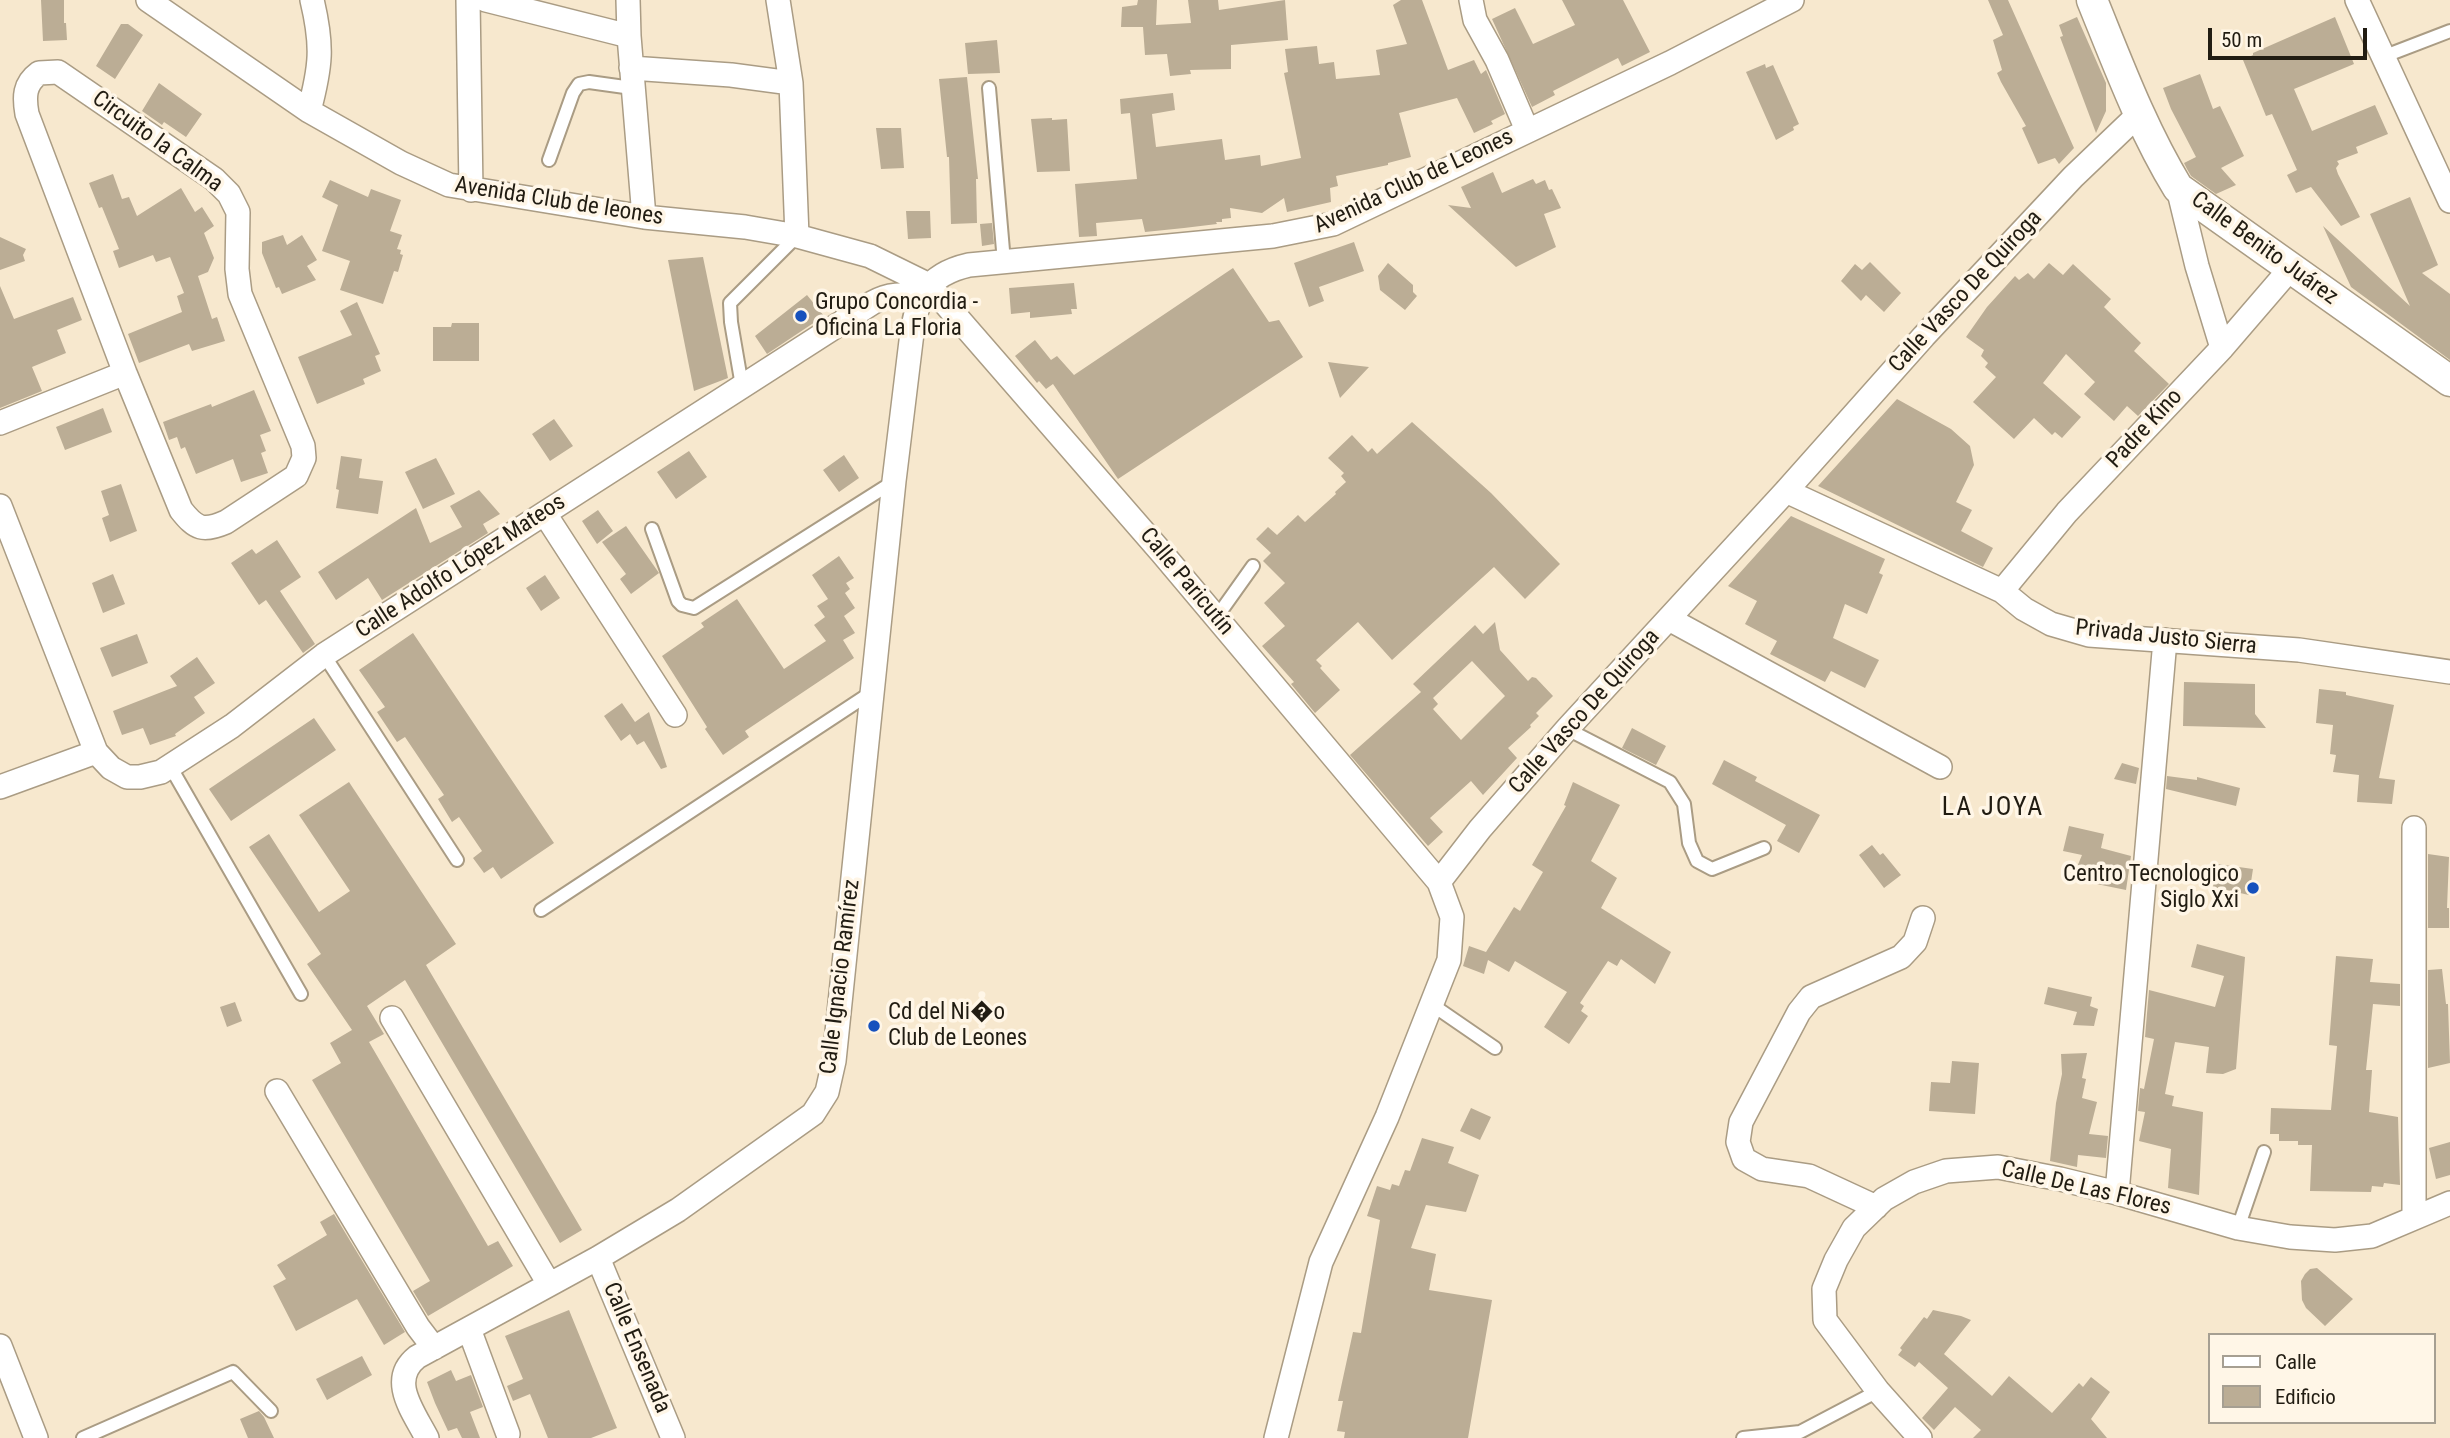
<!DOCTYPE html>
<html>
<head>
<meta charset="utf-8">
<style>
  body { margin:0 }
  #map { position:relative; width:2450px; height:1438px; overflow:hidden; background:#f7e8ce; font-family:"Roboto Condensed",sans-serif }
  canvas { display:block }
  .legend { position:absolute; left:2208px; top:1333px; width:228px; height:91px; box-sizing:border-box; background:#fff6e7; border:2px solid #a69f92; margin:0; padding:9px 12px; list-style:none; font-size:21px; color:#211c12 }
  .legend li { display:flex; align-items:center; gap:14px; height:35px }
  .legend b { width:35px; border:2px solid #a69f92 }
  .scale { position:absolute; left:2208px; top:28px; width:159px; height:32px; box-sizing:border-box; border:4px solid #211c12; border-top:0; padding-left:9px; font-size:21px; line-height:24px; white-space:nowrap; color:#211c12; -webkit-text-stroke:5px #fff6e7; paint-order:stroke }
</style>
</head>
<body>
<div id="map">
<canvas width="2450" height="1438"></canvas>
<ul class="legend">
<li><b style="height:9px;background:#fff"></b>Calle</li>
<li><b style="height:19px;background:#bbad95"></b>Edificio</li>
</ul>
<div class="scale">50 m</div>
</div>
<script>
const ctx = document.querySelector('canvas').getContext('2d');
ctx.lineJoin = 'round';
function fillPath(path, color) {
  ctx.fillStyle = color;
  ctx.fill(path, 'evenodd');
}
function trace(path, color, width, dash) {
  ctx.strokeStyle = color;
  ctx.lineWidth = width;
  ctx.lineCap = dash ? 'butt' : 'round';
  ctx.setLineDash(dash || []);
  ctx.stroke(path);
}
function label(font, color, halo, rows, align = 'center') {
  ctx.font = font + ' "Roboto Condensed",sans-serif';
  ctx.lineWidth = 7;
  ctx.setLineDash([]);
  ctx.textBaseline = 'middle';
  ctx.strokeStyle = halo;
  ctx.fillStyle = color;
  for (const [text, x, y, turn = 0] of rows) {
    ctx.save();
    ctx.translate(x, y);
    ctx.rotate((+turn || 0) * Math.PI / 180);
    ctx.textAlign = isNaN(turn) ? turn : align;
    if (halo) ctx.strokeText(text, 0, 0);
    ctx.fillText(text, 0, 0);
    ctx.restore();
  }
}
fillPath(new Path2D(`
  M41,0H64V23H66L67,40L43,41Z
  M1138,0H1157L1156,25L1191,23L1188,0H1218L1219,10L1285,0L1288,40L1231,45V69L1190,70L1191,74L1170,76L1167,54L1145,55L1143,27H1121L1122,7L1137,5Z
  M1401,0H1422L1448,70L1474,60L1481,74L1486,70L1505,114L1491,121L1493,124L1474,133L1457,98L1399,113L1411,157L1388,163V165L1336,176L1338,186L1330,188L1331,202L1287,212L1284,198L1262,213L1230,208L1231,218L1222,219V222H1216L1217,224L1184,228L1145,232L1142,219L1096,223L1097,236L1079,237L1075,184L1137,179L1130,113L1121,114L1120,99L1173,93L1175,110L1152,114L1156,147L1222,139L1225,160L1260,155L1261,166L1301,158L1284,73L1288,72L1285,49L1317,46L1319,64L1334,62L1336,79L1380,75L1376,50L1407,44L1393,5Z
  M1562,0H1623L1650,52L1622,66L1618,58L1553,91L1555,95L1532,107L1492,19L1515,8L1533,44L1575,25Z
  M1988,0H2008L2074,148L2059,164L2055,158L2038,164L2022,128L2026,126L2001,82L1997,73L2002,70L1993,40L2003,35Z
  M2077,17L2106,83V111L2096,133L2060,37L2063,36L2059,25Z
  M2335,17L2354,64L2294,89L2312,131L2375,105L2388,134L2356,147L2358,153L2337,161L2339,164L2336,168L2338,174L2360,217L2341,226L2311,187L2296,193L2287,175L2297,170L2272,114L2266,116L2243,60L2253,55V53Z
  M121,24H128L143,35L115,79L96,66Z
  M997,40L1000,73L968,74L965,43Z
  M1765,64L1766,68L1773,65L1799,124L1793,127L1794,130L1776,140L1746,72Z
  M2200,74L2213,109L2220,106L2244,156L2221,168L2236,185L2216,194L2191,176L2187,169L2184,163L2196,157L2171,109L2163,88Z
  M967,77L978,179H976L977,223L951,224L949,157H947L939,79Z
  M159,83L202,114L186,137L164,122L162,125L142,111Z
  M1052,118V120L1067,119L1070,171L1037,172L1031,119Z
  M876,128H901L904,168L881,169Z
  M1493,172L1502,193L1533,179L1536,184L1545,180L1549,190L1552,189L1561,208L1544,214L1556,247L1516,267L1448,205L1471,208L1461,187Z
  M113,174L122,199L129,197L137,216L181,188L195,212L202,207L214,226L204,233L214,258L208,272L198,276L212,319L217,317L225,341L192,351L189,344L139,363L128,334L182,312L177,296L184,293L170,257L156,262L153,255L119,268L113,251L119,249L102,207L99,208L89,183Z
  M330,180L368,197L371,189L401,200L390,231L402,235L397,249L401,250L400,254L403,255L398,272L394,271L383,304L340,290L350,261L322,251L338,205L322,197Z
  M2410,197L2438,265L2422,273L2450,294V360L2351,287L2323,226L2410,306L2370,214Z
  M906,211H930L931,238L908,239Z
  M992,223L994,244L982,246L980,224Z
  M283,235L287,245L302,235L317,260L307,266L316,280L282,294L279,287L276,288L262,253V242Z
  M0,237L26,249L23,255L25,261L0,270Z
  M1354,242L1364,271L1319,287L1324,301L1309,307L1294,263Z
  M703,257L728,378L694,391L668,260Z
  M1870,262L1901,293L1884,312L1866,295L1861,301L1841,281L1855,264L1862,270Z
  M1388,263L1413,285V292L1417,296L1405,310L1380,290L1378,276Z
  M2049,263L2063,275L2073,264L2111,299L2104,307L2141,343L2134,351L2169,384L2138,416L2127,406L2114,421L2084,394L2095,382L2066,354L2043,383L2081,417L2062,438L2055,432L2052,435L2034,418L2014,439L1973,402L1996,377L1985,367L1988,363L1981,356L1984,350L1966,337L1987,307L2015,276L2019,280L2028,273L2034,279Z
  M1233,268L1269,322L1279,320L1303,357L1118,479L1053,384L1046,389L1039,381L1037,383L1015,356L1035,340L1051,360L1057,356L1074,375Z
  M1074,283L1077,309H1071L1072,314L1030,318V312L1011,314L1009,288Z
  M0,286L14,319L73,297L82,320L57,330L66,353L32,367L42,391L0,408Z
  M807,295L824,316L767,354L755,336Z
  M357,302L380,354L375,356L381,371L363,379L365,384L317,404L298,357L352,335L340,311Z
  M452,323H479V361H433V327H451Z
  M1328,362L1343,364L1369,367L1340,398Z
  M254,390L271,431L260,435L266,451L261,453L268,473L241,482L233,459L196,474L185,447L181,449L177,437L169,440L163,422L211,404L212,407Z
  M1897,399L1951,429L1970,446L1974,465L1956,502L1972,510L1961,531L1993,548L1983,567L1818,486Z
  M103,408L112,432L65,450L56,427Z
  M554,419L573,446L550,461L532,434Z
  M1412,422L1491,493L1560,564L1525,599L1494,567L1392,660L1358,622L1316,660L1322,666L1320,668L1340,690L1315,713L1291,684L1294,682L1262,646L1285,626L1264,603L1285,583L1263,561L1271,553L1256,539L1268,527L1277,535L1298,515L1305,522L1336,494L1335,492L1346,482L1341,476L1344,473L1328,458L1352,435L1368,452L1372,448L1377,454Z
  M689,451L707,477L676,499L657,472Z
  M844,455L859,478L839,492L823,470Z
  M341,456L362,459L359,478L383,481L378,514L336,508L339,490L336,489Z
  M436,458L455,494L423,509L405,472Z
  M121,484L137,531L110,542L102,518L109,515L101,491Z
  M479,490L500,514L483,524L488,533L382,600L368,578L336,600L318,572L416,508L430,543L462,527L450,506Z
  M598,510L613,531L597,544L582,521Z
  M1791,516L1885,559L1879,573L1883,575L1867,614L1845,604L1833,638L1879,660L1865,688L1831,671L1825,682L1770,654L1777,641L1745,624L1757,601L1728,586Z
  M626,526L659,573L631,594L620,579L626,574L602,542Z
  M277,540L301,577L280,591L315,644L303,653L266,600L259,605L231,563L252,549L256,554Z
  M839,556L854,578L846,583L850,589L845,593L855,608L844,616L855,633L843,640L854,658L745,731L749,737L723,755L705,729L707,727L662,656L704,627L701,623L737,599L784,669L826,641L814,625L825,617L817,606L828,599L812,575Z
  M113,574L125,604L103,613L92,583Z
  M545,575L560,598L541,611L526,588Z
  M1495,622L1500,650L1528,681L1532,677L1536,678L1553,696L1536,713L1539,716L1530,725L1531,727L1508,748L1517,758L1483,795L1471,781L1430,818L1443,832L1428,846L1350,755L1421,692L1413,684L1475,625L1483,634ZM1472,661L1505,696L1461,740L1433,709L1438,704L1433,698Z
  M413,633L554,843L501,879L493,867L484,873L473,858L482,851L459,817L452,822L438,799L444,795L405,737L397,742L377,712L385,707L359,670Z
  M137,634L148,663L112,677L100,648Z
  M197,657L215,683L194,697L205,713L175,734L176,736L150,745L143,728L122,735L113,711L177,686L170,676Z
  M2184,682L2255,684V714L2266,728L2183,726Z
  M2319,689L2346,692V695L2394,705L2379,778L2395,780L2392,804L2357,802L2359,775L2333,772L2336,755L2330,754L2333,725L2316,723Z
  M622,703L635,722L649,712L667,767L661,769L644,741L637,745L630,734L621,741L604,716Z
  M314,718L336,750L231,821L209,789Z
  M1632,728L1666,746L1656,765L1622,748Z
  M1724,760L1757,777L1755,781L1820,815L1799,853L1777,841L1786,825L1712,784Z
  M2122,763L2139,768L2136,784L2114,779Z
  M2167,776L2197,780V777L2240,788L2236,806L2166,789Z
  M349,782L456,944L426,965L582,1230L560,1243L405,980L367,1006L384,1034L369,1042L488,1246L498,1241L513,1266L428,1316L413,1291L430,1281L312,1080L341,1063L330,1043L352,1030L307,964L321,954L249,847L269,834L319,912L350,891L299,815Z
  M1573,782L1620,805L1591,861L1617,878L1601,908L1671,952L1655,984L1621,959L1617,966L1608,961L1580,1003L1584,1006L1581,1011L1588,1016L1569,1044L1544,1027L1567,992L1515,961L1509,972L1488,960L1484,974L1463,966L1469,946L1486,952L1514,907L1520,911L1543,872L1532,865L1566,806L1564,805Z
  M2069,826L2104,834L2101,848L2131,856L2126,890L2072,879L2082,855L2063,851Z
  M1872,845L1880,855L1883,853L1901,875L1884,888L1859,855Z
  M2428,854L2449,857L2447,908H2449V928H2428Z
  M2217,864L2253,869L2249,895L2213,887Z
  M2197,944L2245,957L2236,1069L2223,1074L2206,1073L2209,1047L2175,1042L2165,1094L2174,1096L2172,1106L2203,1112L2199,1195L2168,1188L2171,1149L2139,1141L2145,1112L2138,1111L2140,1088L2144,1089L2154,1039L2145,1037L2149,990L2215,1007L2224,976L2191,967Z
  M2336,956L2373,959L2370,982L2400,984V1006L2373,1004L2366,1070H2372L2369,1112L2398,1117L2400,1185L2384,1183L2383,1187L2372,1186L2371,1192L2310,1191L2312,1145H2298V1141H2279V1134H2270L2271,1108L2331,1110L2337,1046L2329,1045L2330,1031Z
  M2442,969L2446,1004H2448L2450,1063L2428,1068V970Z
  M2048,987L2092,997L2090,1006L2098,1009L2094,1026L2073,1025L2077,1012L2044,1004Z
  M235,1002L242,1021L227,1027L220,1007Z
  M2087,1053L2082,1078L2086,1079L2082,1098L2097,1102L2089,1134L2108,1136L2106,1158L2078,1155L2077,1167L2050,1161L2056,1103L2062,1074L2061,1054Z
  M1952,1061L1979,1063L1975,1114L1929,1111L1931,1082L1950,1083Z
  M1471,1108L1491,1117L1480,1140L1460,1131Z
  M1422,1138L1454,1147L1448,1163L1479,1175L1466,1212L1426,1205L1411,1248L1436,1254L1429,1290L1492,1300L1468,1438H1344L1345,1432L1337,1431L1343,1401H1338L1353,1332L1361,1333L1380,1220L1367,1216L1377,1186L1390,1190L1392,1184L1399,1186L1405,1170L1410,1171Z
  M2450,1142V1175L2436,1179L2429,1148Z
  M334,1214L405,1332L384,1345L357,1299L296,1331L273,1286L286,1279L277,1265L327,1235L320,1222Z
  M2317,1268L2353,1299L2325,1326L2306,1308L2302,1300L2301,1281L2305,1274L2310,1269Z
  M569,1310L617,1428L591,1438H548L530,1394L513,1401L507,1386L523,1379L505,1336Z
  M1933,1310L1961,1316L1971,1320L1944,1354L1992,1396L2009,1376L2052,1413L2079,1383L2083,1387L2091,1377L2110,1392L2091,1419L2107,1438H1973L1981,1430L1955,1407L1934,1430L1922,1418L1948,1388L1919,1362L1915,1367L1898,1355L1902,1350L1900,1348L1924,1317L1927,1319Z
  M362,1356L372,1375L327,1400L316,1379Z
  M451,1370L456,1381L471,1375L483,1407L470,1412L480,1438H462L457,1428L448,1431L435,1403L427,1382Z
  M259,1411L264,1417L274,1438H248L240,1419Z`), '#bbad95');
const service = new Path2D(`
  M2385,56L2450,31
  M989,88L1004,262
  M549,160L573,93L579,84L589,82L632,88
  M742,386L731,322L730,303L797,236
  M652,529L678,601L682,605L694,608L893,482
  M1216,618L1253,566
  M324,655L457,860
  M1567,729L1670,782L1684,804L1689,843L1697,861L1712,869L1764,848
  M170,766L301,994
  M541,910L872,692
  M1431,1004L1495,1048
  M2238,1228L2264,1152
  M83,1438L233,1372L271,1411
  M1743,1438L1800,1432L1878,1391`);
const minor = new Path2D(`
  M148,0L309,111L401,163L449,185L644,217L745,227L797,236L870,256L929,285L1162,553L1439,882L1452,917L1449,960L1387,1117L1321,1262L1276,1438
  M468,0L471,190
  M486,0L629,36L644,217
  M628,0L629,36
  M778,0L791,83
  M1471,0L1475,20L1497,60L1527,130
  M2357,0L2450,201
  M631,68L731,75L791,83L797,236
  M58,72L214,179L229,194L238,212L237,269L240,294L303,446L304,458L296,476L226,522C203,532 196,529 181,510L125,373L27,114C24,97 24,84 39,73Z
  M309,111C321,66 323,46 312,0
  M2178,188L2197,266L2222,348
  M0,423L125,373
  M1786,491L2002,591L2024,609L2051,624L2089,635L2299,650L2450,672
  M0,506L96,752L111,768L127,777H140L161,772L232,726L324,655L872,303C889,293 902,294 921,297
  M545,514L675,715
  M2002,591L2067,512L2222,348L2290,269
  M1669,619L1940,767
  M0,787L96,752
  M2414,828V1218
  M1439,882L1480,829L1567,729L1786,491L1924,336L2073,177L2139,114
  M392,1018L549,1284
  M277,1091L418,1327L434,1348
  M2117,1193L2165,640
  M1876,1207L1809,1176L1762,1169L1744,1159L1738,1142L1741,1122L1799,1012L1811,997L1901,957L1915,942L1923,918
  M598,1258L673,1438
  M469,1329L508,1434
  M0,1346L36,1438
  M427,1438C413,1411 388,1380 417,1357L598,1258L678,1210L813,1114L827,1092L834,1061L894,481L911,341C916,299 925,275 969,265L1273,236L1333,224L1670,63L1792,0
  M1920,1438L1878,1391L1825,1320L1824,1289L1836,1260L1854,1228L1884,1199L1914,1182L1946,1171L1998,1167L2060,1179L2117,1193L2238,1228L2290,1237L2335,1240L2372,1236L2450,1203`);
const tertiary = new Path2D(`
  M2092,0C2118,64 2142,129 2178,188L2450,381`);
trace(service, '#aa9c84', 16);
trace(minor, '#aa9c84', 26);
trace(tertiary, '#aa9c84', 33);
trace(service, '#fff', 12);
trace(minor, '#fff', 23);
trace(tertiary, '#fff', 30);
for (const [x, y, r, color] of [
  [801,316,7,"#1651bd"],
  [2253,888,7,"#1651bd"],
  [874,1026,7,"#1651bd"]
]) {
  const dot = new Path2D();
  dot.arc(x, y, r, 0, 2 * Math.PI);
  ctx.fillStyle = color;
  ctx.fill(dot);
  trace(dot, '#fff6e7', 2.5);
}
label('23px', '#211c12', '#fff6e7', [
  ["Circuito la Calma",157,142,36],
  ["Avenida Club de Leones",1414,182,-25],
  ["Avenida Club de leones",559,202,9],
  ["Calle Benito Juárez",2264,249,36],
  ["Calle Vasco De Quiroga",1966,292,-47],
  ["Padre Kino",2145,429,-47],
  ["Calle Adolfo López Mateos",461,567,-33],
  ["Calle Paricutín",1186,582,50],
  ["Privada Justo Sierra",2166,638,6],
  ["Calle Vasco De Quiroga",1585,712,-48],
  ["Calle Ignacio Ramírez",841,977,-83],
  ["Calle De Las Flores",2086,1189,13],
  ["Calle Ensenada",636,1348,67]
]);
label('23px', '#211c12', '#fff6e7', [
  ["Grupo Concordia -",815,303],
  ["Oficina La Floria",815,329],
  ["Centro Tecnologico",2239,875,"right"],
  ["Siglo Xxi",2239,901,"right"],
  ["Cd del Ni�o",888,1013],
  ["Club de Leones",888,1039]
], 'left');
ctx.letterSpacing = '2px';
label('26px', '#211c12', '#fff6e7', [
  ["LA JOYA",1993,808]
]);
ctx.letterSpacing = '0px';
</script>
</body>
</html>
